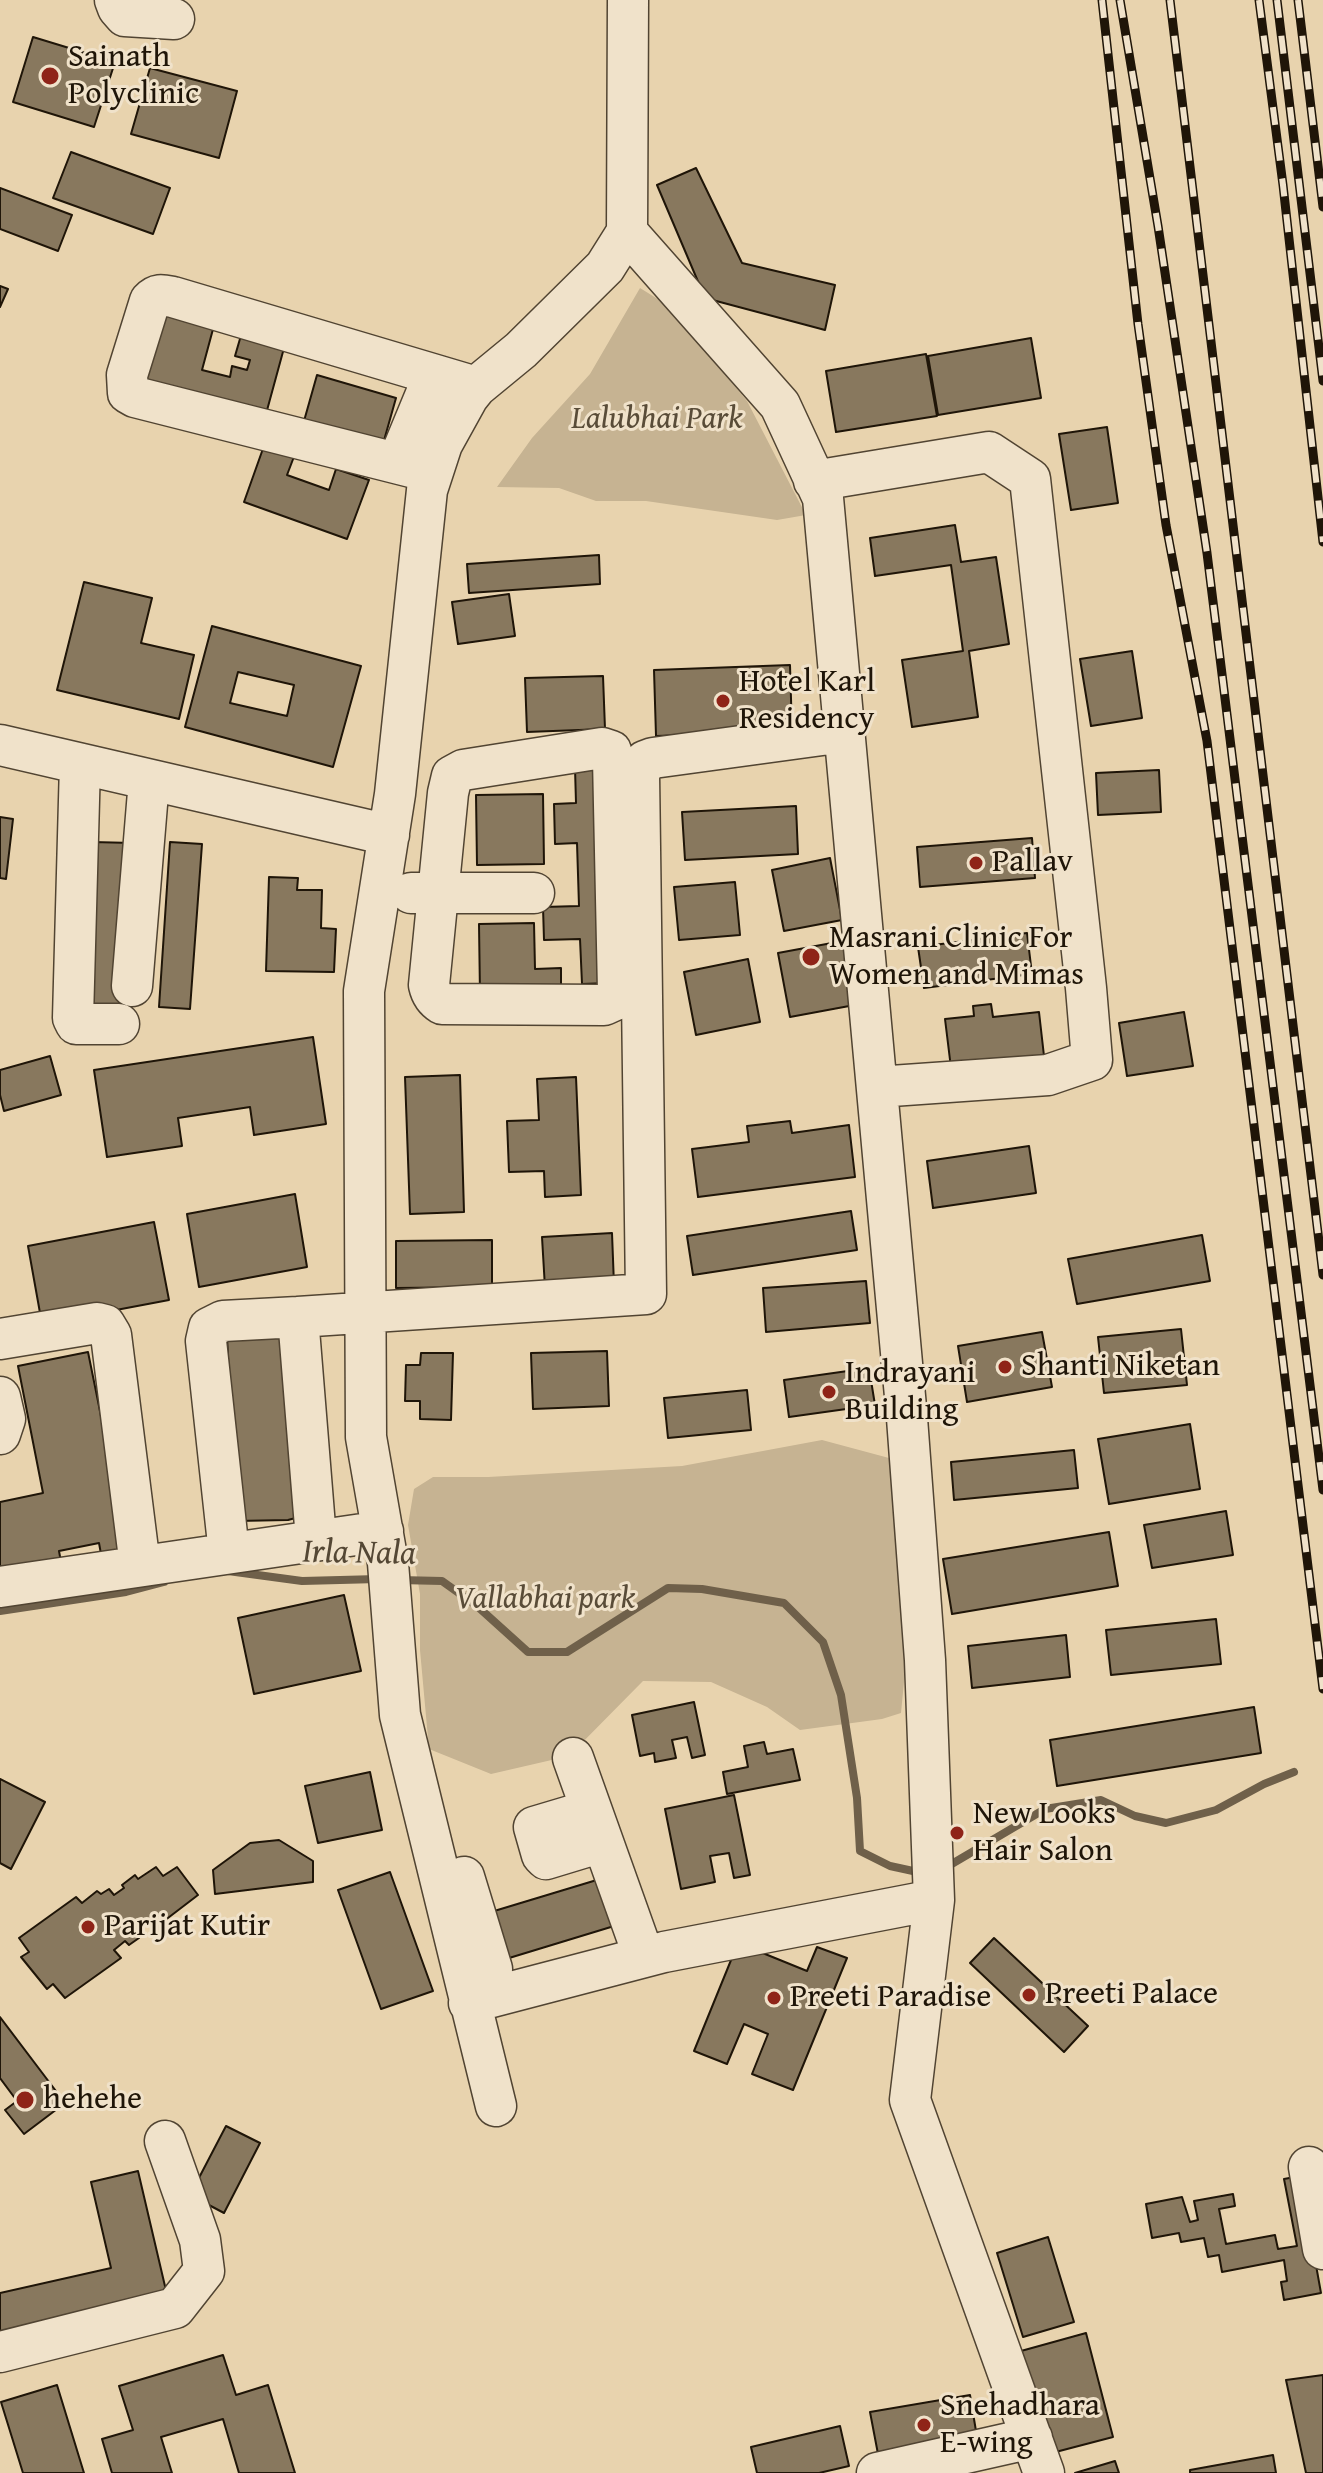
<!DOCTYPE html>
<html>
<head>
<meta charset="utf-8">
<style>
  body { margin:0 }
  canvas { display:block; background:#e8d3ae }
</style>
</head>
<body>
<canvas width="1323" height="2473"></canvas>
<script>
const ctx = document.querySelector('canvas').getContext('2d');
ctx.lineJoin = 'round';
function fillPath(path, color) {
  ctx.fillStyle = color;
  ctx.fill(path, 'evenodd');
}
function trace(path, color, width, dash) {
  ctx.strokeStyle = color;
  ctx.lineWidth = width;
  ctx.lineCap = dash ? 'butt' : 'round';
  ctx.setLineDash(dash || []);
  ctx.stroke(path);
}
function label(font, color, halo, rows, align = 'center') {
  ctx.font = font + ' "Gentium Book Plus",serif';
  ctx.lineWidth = 6;
  ctx.setLineDash([]);
  ctx.textBaseline = 'middle';
  ctx.strokeStyle = halo;
  ctx.fillStyle = color;
  for (const [text, x, y, turn = 0] of rows) {
    ctx.save();
    ctx.translate(x, y);
    ctx.rotate((+turn || 0) * Math.PI / 180);
    ctx.textAlign = isNaN(turn) ? turn : align;
    if (halo) ctx.strokeText(text, 0, 0);
    ctx.fillText(text, 0, 0);
    ctx.restore();
  }
}
fillPath(new Path2D(`
  M640,288L669,306L747,401L806,515L777,520L646,501H596L559,488L497,487L532,438L590,374Z
  M822,1440L889,1458L903,1519L910,1620L901,1713L882,1719L800,1730L767,1707L711,1682L643,1681L569,1756L491,1774L429,1749L420,1650V1594L408,1525L414,1489L433,1477H488L682,1466Z`), '#c6b392');
trace(new Path2D(`
  M228,1571L302,1581L378,1579
  M399,1580L442,1581L477,1606L528,1652H567L668,1588L702,1589L784,1603L823,1642L841,1695L857,1798L860,1851L890,1866L913,1871
  M0,1611L126,1592L164,1582
  M950,1865L1045,1809L1101,1800L1135,1816L1166,1823L1216,1810L1264,1784L1294,1772`), '#6f604a', 8);
const building = new Path2D(`
  M33,37L115,62L94,127L13,102Z
  M150,68L237,91L219,158L131,134Z
  M71,152L170,188L153,234L53,198Z
  M696,168L742,263L835,285L825,330L705,298L657,185Z
  M0,188L72,215L58,251L0,229Z
  M0,286L8,289L0,307Z
  M161,303L216,318L202,370L230,377L232,366L247,370L250,360L235,356L244,325L287,337L263,425L137,391Z
  M1031,338L1041,398L938,415L928,356Z
  M926,354L937,416L836,432L826,371Z
  M317,375L396,398L383,444L304,421Z
  M1107,427L1118,503L1071,510L1059,434Z
  M265,443L295,454L287,475L329,490L336,469L369,480L347,539L244,502Z
  M955,525L961,562L996,557L1009,644L969,651L978,717L912,727L902,660L963,651L951,565L875,576L870,538Z
  M599,555L600,584L469,593L467,564Z
  M84,582L152,598L141,643L194,655L179,719L57,690Z
  M509,594L515,636L458,644L452,602Z
  M212,626L361,666L333,767L185,727ZM238,672L294,685L287,716L230,703Z
  M1132,651L1142,718L1091,726L1080,659Z
  M790,665L792,732L656,736L654,670Z
  M603,676L605,729L527,732L525,678Z
  M602,767L609,983L582,984L580,939L544,940L543,907L579,906L577,843L555,844L554,804L576,803L575,768Z
  M1159,770L1161,812L1098,815L1096,773Z
  M543,794L544,864L477,865L476,795Z
  M796,806L798,854L685,860L682,812Z
  M0,817L13,819L6,879L0,878Z
  M1032,838L1035,878L920,887L917,847Z
  M92,842L133,843L123,1016L84,1019Z
  M170,842L202,844L190,1009L159,1007Z
  M830,858L842,920L784,931L772,870Z
  M269,877L298,878L297,890H322L321,928L336,929L334,972L266,971Z
  M735,882L740,935L679,940L674,887Z
  M534,923L535,969L561,968V994L480,995L479,924Z
  M1027,933L1032,974L924,988L918,947Z
  M848,940L860,1004L790,1017L778,953Z
  M748,959L760,1022L696,1035L684,972Z
  M991,1004L993,1017L1039,1012L1044,1056L951,1068L945,1019L974,1016L973,1006Z
  M1184,1012L1193,1066L1127,1076L1119,1023Z
  M313,1037L326,1124L254,1135L250,1107L178,1118L182,1146L107,1157L94,1070Z
  M50,1056L61,1095L4,1111L0,1095V1070Z
  M460,1075L464,1212L410,1214L405,1077Z
  M576,1077L581,1195L545,1197L544,1171L509,1172L507,1121L539,1120L537,1079Z
  M790,1121L792,1133L849,1125L855,1177L698,1197L692,1149L749,1142L747,1126Z
  M1029,1146L1036,1193L933,1208L927,1161Z
  M295,1194L307,1267L199,1287L187,1214Z
  M851,1211L857,1250L693,1275L687,1236Z
  M154,1222L169,1300L42,1324L28,1246Z
  M612,1233L614,1285L545,1288L542,1237Z
  M1202,1235L1210,1281L1077,1304L1068,1259Z
  M492,1240V1287L396,1288V1241Z
  M866,1281L870,1323L766,1332L763,1288Z
  M1181,1329L1187,1385L1104,1393L1098,1337Z
  M1042,1332L1052,1387L967,1402L958,1346Z
  M292,1333L303,1516L288,1520L236,1521L227,1337Z
  M607,1351L609,1406L533,1409L531,1353Z
  M88,1352L128,1549L101,1554L99,1543L59,1551L61,1562L0,1574V1502L43,1493L18,1366Z
  M421,1353H453L451,1420L420,1419V1401H405L406,1365H420Z
  M869,1368L875,1405L789,1417L784,1380Z
  M747,1390L751,1430L668,1438L664,1398Z
  M1190,1424L1200,1489L1109,1504L1098,1439Z
  M1074,1450L1078,1488L954,1500L951,1462Z
  M1226,1511L1233,1555L1152,1568L1144,1525Z
  M1109,1532L1118,1586L952,1614L943,1559Z
  M344,1595L361,1671L254,1694L238,1618Z
  M1216,1619L1221,1664L1111,1675L1106,1630Z
  M1066,1635L1070,1677L972,1688L968,1646Z
  M694,1702L705,1755L692,1758L687,1737L672,1740L676,1758L655,1762L654,1753L640,1756L632,1715Z
  M1254,1707L1261,1753L1057,1786L1050,1740Z
  M764,1742L767,1754L793,1749L800,1780L727,1794L723,1772L748,1767L744,1746Z
  M370,1772L382,1830L318,1843L305,1786Z
  M0,1779L45,1802L11,1869L0,1863Z
  M734,1795L750,1875L734,1878L729,1853L710,1856L715,1882L681,1889L665,1809Z
  M279,1840L313,1861V1882L215,1894L213,1870L250,1843Z
  M156,1867L163,1876L177,1867L198,1895L164,1921L159,1915L134,1933L139,1938L129,1945L125,1941L114,1950L121,1958L65,1998L53,1984L47,1989L21,1957L29,1952L19,1938L76,1897L82,1903L97,1891L101,1894L109,1889L114,1895L124,1888L122,1885L135,1875L138,1879Z
  M390,1872L433,1991L381,2009L338,1890Z
  M610,1876L624,1923L496,1962L481,1915Z
  M994,1938L1088,2026L1064,2052L970,1963Z
  M738,1943L807,1971L817,1947L847,1958L793,2090L752,2074L768,2034L744,2024L727,2064L694,2051Z
  M0,2017L65,2103L24,2134L5,2110L17,2101L0,2078Z
  M226,2126L260,2143L224,2213L190,2195Z
  M138,2171L168,2299L0,2338V2293L111,2268L91,2182Z
  M1300,2176L1321,2293L1284,2300L1281,2282L1287,2281L1284,2260L1222,2272L1219,2255L1208,2257L1204,2238L1181,2242L1179,2233L1152,2238L1146,2204L1182,2197L1190,2222L1198,2220L1194,2201L1233,2194L1235,2206L1219,2209L1226,2244L1275,2235L1278,2249L1297,2246L1284,2179Z
  M1048,2237L1074,2322L1023,2337L997,2253Z
  M1086,2333L1113,2437L1048,2454L1021,2351Z
  M223,2355L236,2395L268,2385L295,2473H239L223,2419L161,2437L172,2473H112L102,2439L133,2430L119,2386Z
  M1323,2375V2473H1306L1286,2380Z
  M57,2385L84,2473H23L1,2402Z
  M970,2395L977,2437L878,2454L870,2412Z
  M840,2426L849,2466L819,2473H757L751,2447Z
  M1273,2455L1276,2473H1190V2470Z
  M1115,2461L1119,2473H1075Z`);
fillPath(building, '#88785e');
trace(building, '#1f1508', 2);
const minor = new Path2D(`
  M115,0L118,8L125,16L174,19
  M627,232L780,405L823,498L907,1418L925,1660L934,1900L910,2100L1044,2473
  M398,462L434,375
  M431,472L135,397L128,393L127,375L150,301C157,293 163,295 173,297L476,387
  M814,481L989,452L1030,479L1086,988L1092,1060L1048,1075L877,1087
  M0,745L389,835
  M602,748L611,751L613,758L618,991L615,1000L604,1005L442,1004C434,999 431,994 429,985L448,793L452,776L463,770Z
  M80,764L73,1018L76,1024H119
  M411,893H534
  M132,986L149,780
  M298,1317L646,1294L639,774L645,761L653,758L844,732
  M0,1339L97,1323L105,1325L111,1335L140,1566
  M0,1397L5,1419L0,1434
  M229,1553L206,1341L209,1328L223,1321L298,1317L316,1539
  M0,1587L383,1531
  M573,1758L644,1957
  M591,1810L534,1827L542,1855L546,1859L602,1842
  M464,1877L492,1969
  M469,2003L664,1952L934,1900
  M496,2106L400,1715L388,1563L366,1437L364,991L395,794L427,490L442,444L468,397L476,387L521,350L605,267L627,232L628,0
  M1309,2167L1323,2249
  M0,2352L175,2308L204,2271L200,2240L165,2141
  M877,2473L1032,2438`);
trace(minor, '#514432', 43);
trace(minor, '#f0e2ca', 40);
const rail = new Path2D(`
  M1102,0L1138,324L1166,525L1207,741L1323,1689
  M1120,0L1158,226L1207,553L1323,1490
  M1170,0L1323,1275
  M1259,0L1283,185L1323,542
  M1277,0L1323,381
  M1298,0L1323,207`);
trace(rail, '#1f1508', 9);
trace(rail, '#f0e2ca', 6, [18]);
for (const [x, y, r, color] of [
  [50,76,10,"#8f2418"],
  [723,701,8,"#8f2418"],
  [976,863,8,"#8f2418"],
  [811,957,10,"#8f2418"],
  [1005,1367,8,"#8f2418"],
  [829,1392,8,"#8f2418"],
  [957,1833,8,"#8f2418"],
  [88,1927,8,"#8f2418"],
  [1029,1995,8,"#8f2418"],
  [774,1998,8,"#8f2418"],
  [25,2100,10,"#8f2418"],
  [924,2425,8,"#8f2418"]
]) {
  const dot = new Path2D();
  dot.arc(x, y, r, 0, 2 * Math.PI);
  ctx.fillStyle = color;
  ctx.fill(dot);
  trace(dot, '#f0e2ca', 3);
}
label('32px', '#1f1508', '#f0e2ca', [
  ["Sainath",68,58],
  ["Polyclinic",68,95],
  ["Hotel Karl",739,683],
  ["Residency",739,720],
  ["Pallav",992,863],
  ["Masrani Clinic For",829,939],
  ["Women and Mimas",829,976],
  ["Shanti Niketan",1021,1367],
  ["Indrayani",845,1374],
  ["Building",845,1411],
  ["New Looks",973,1815],
  ["Hair Salon",973,1852],
  ["Parijat Kutir",104,1927],
  ["Preeti Palace",1045,1995],
  ["Preeti Paradise",790,1998],
  ["hehehe",43,2100],
  ["Snehadhara",940,2407],
  ["E-wing",940,2444]
], 'left');
label('italic 32px', '#594c38', '#f0e2ca', [
  ["Lalubhai Park",657,420],
  ["Vallabhai park",545,1600]
]);
label('italic 34px', '#544734', '#f0e2ca', [
  ["Irla Nala",359,1554,1]
]);
</script>
</body>
</html>
